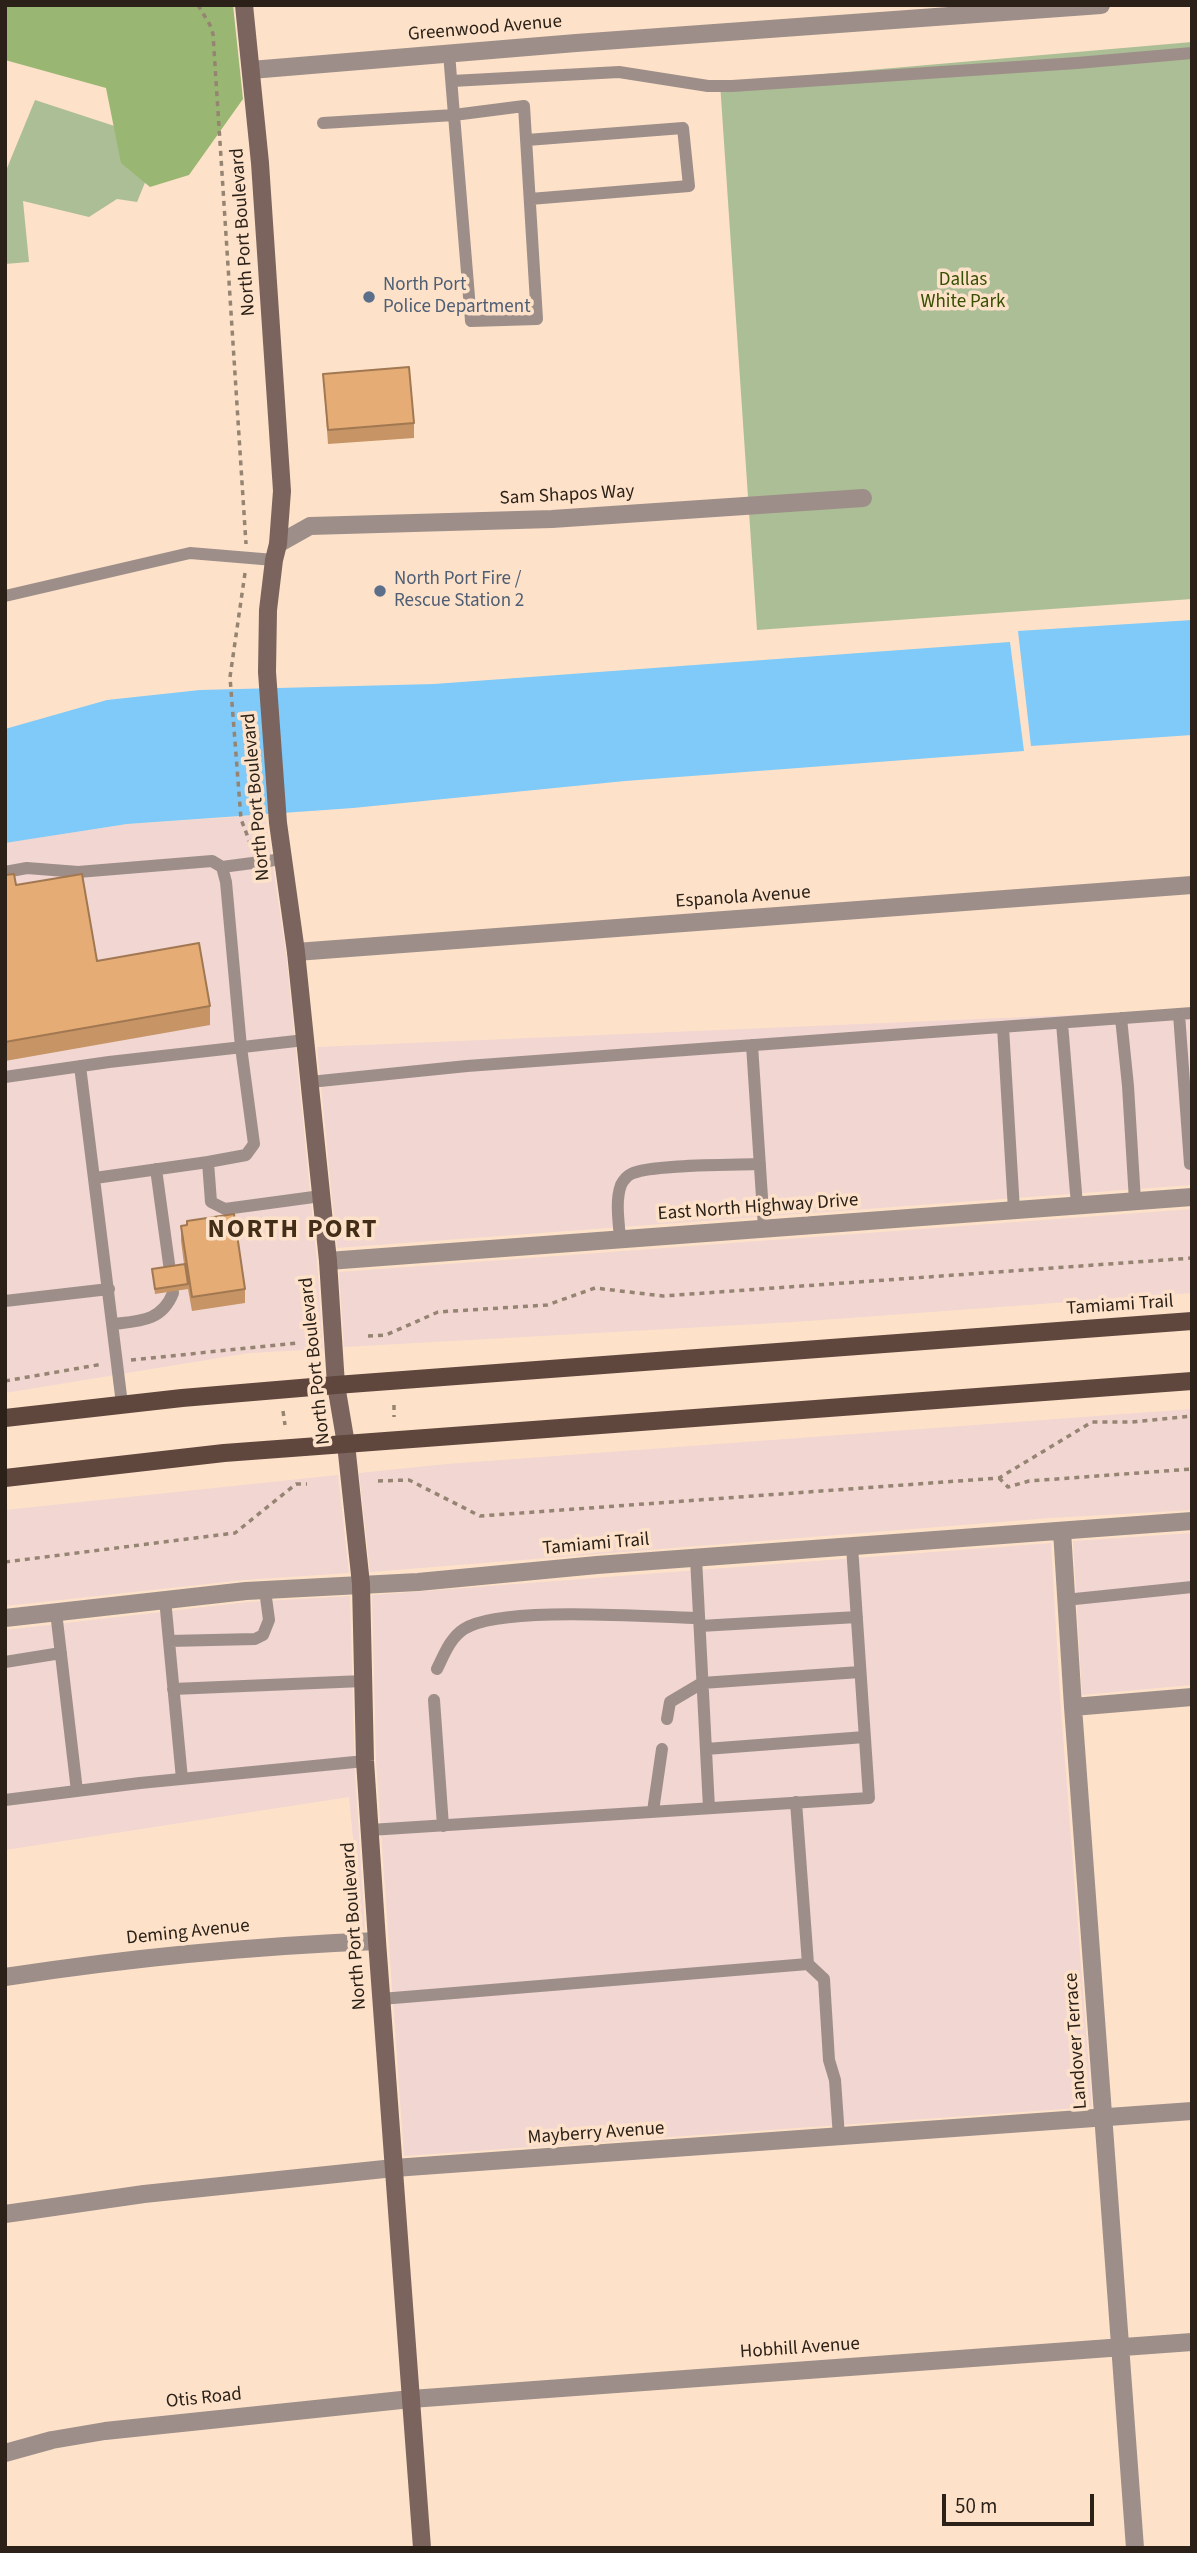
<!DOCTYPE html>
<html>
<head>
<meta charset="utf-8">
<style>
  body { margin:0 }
  #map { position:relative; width:1197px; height:2553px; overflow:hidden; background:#fde2c9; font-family:"Source Sans 3",sans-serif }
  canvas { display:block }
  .frame { position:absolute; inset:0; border:7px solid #2b2118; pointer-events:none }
  .scale { position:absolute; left:942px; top:2494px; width:152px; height:32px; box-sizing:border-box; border:4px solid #2b2118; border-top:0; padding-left:9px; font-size:21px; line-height:24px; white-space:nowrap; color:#2b2118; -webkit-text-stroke:5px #fde2c9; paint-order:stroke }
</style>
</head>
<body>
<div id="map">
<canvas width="1197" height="2553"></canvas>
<div class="frame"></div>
<div class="scale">50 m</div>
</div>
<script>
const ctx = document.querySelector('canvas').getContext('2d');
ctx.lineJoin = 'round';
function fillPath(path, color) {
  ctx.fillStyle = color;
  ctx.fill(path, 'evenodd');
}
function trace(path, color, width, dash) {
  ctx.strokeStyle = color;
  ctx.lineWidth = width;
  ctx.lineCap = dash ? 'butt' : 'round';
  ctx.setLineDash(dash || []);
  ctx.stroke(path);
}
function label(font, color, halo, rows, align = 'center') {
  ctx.font = font + ' "Source Sans 3",sans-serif';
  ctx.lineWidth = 7;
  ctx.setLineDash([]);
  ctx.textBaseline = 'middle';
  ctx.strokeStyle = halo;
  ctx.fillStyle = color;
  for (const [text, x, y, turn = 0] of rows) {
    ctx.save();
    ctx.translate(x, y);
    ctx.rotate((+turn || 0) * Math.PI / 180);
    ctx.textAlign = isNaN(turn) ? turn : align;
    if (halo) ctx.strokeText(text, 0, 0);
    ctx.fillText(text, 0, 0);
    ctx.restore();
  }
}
fillPath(new Path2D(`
  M265,815L286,952L317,1261L323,1349L249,1353L5,1393V843L127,824Z
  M1192,1010V1185L337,1248L317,1047Z
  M1192,1209V1293L794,1322L344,1347L339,1272Z
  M1192,1409V1510L1051,1518L370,1572L359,1473L447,1464Z
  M338,1475L349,1573L244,1580L5,1606V1510Z
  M1192,1533V1685L1082,1695L1073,1541Z
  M1051,1543L1060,1697L1092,2107L404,2156L376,1762L372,1595Z
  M350,1596L355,1772L365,1930H362L349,1797L5,1850V1630L248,1602Z`), '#f1d6d2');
fillPath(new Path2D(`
  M1192,42V599L757,630L720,83Z
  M35,100L142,135L149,173L137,202L117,199L89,217L23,201L29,262L5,264V173Z`), '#acbe95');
fillPath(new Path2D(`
  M5,5H233L243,99L189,175L150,187L121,163L106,88L5,60Z`), '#99b772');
fillPath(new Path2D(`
  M1192,620V735L1031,746L1018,631Z
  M1010,642L1024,751L625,781L353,808L127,824L5,843V729L107,700L200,690L434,684Z`), '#7fcaf8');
trace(new Path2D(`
  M198,5L210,25L213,34L246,544
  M245,573L230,677L241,819L252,848
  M368,1336L386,1335L438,1312L547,1305L595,1288L663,1296L1192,1258
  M131,1360L297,1343
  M5,1381L103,1364
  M394,1405V1417
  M283,1411L285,1425
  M999,1478L1008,1487L1029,1481L1192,1469
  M378,1481L409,1480L480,1516L999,1478L1092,1422H1132L1192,1416
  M5,1562L235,1533L296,1484H307`), '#968472', 3.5, [5, 5]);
trace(new Path2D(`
  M452,81L619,72L708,86H732L1077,63L1192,53
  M323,123L454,115L524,106L537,319L471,321L454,115L449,53
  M527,140L683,128L689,186L530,199
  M5,596L190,553L274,560
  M222,867L283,859
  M5,872L27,868L78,872L212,861L222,867L226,882L241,1047L254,1144L246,1155L208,1162
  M1179,1014L1190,1164
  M1121,1018L1128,1086L1135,1201
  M1062,1023L1077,1205
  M1003,1027L1014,1210
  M752,1045L764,1228
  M80,1066L122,1404
  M5,1077L109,1062L305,1040
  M310,1082L467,1066L1192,1013
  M95,1178L208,1162L211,1202L225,1209L321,1196
  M620,1239C619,1223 615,1201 621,1185C623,1181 627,1176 631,1174C650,1164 735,1165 760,1164
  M5,1301L109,1289
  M114,1324C140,1321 162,1321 173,1293L156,1169
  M696,1558L709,1808
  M165,1599L182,1779
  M1065,1600L1192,1587
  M56,1612L77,1791
  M700,1626L857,1617
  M169,1641L255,1639L263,1635L269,1620L265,1590
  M5,1662L61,1653
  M437,1669C444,1655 450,1638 464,1629C500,1605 650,1617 699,1618
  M173,1689L363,1681
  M434,1700L443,1826
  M667,1719L670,1702L702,1683L860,1672
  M706,1749L865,1737
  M5,1800L140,1783L365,1761
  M653,1811L662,1749
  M370,1830L869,1798L852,1546
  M808,1964L824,1979L829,2060L835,2080L839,2137
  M381,1999L808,1964L796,1802`), '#9e8e89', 12);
trace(new Path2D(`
  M251,70L576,43L1101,5
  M278,544L310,526L552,519L863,498
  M296,952L1192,885
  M328,1261L1192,1197
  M1062,1531L1073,1707L1135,2548
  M5,1618L246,1591L418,1582L597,1565L1192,1521
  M1073,1707L1192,1697
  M5,1977C129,1958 252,1946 377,1941
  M5,2214L144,2194L394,2168L1192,2111
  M5,2453L52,2440L105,2431L411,2399L1192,2342`), '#9e8e89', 18);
trace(new Path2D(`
  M244,5L260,163L282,491L278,544L274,560L268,610L267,672L278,823L296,952L328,1261L336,1385L346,1444L361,1584L365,1761L377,1941L422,2548`), '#7a645d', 18);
trace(new Path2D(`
  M5,1418L182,1398L336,1385L1192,1321
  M5,1478L224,1453L1192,1381`), '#60473e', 18);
fillPath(new Path2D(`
  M323,374L414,423V438L328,444Z
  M5,875L97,961L210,1006V1025L5,1061Z
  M181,1226L245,1289V1303L192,1311L188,1289L155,1294L152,1269L184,1264L181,1241Z`), '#c69465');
const building = new Path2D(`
  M409,367L414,423L328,430L323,374Z
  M14,874L16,885L82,874L97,961L199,943L210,1006L5,1042V875Z
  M234,1214L245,1289L192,1297L181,1226L187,1225V1221Z
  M185,1264L188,1284L155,1289L152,1269Z`);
fillPath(building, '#e6ac75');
trace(building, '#a17852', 2);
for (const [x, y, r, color] of [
  [369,297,7,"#5c6f8a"],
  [380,591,7,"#5c6f8a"]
]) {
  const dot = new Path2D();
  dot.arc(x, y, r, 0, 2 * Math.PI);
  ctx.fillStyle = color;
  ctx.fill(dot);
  trace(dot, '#fde2c9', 2.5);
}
label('19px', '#2b2118', '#fde2c9', [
  ["Greenwood Avenue",485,29,-5],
  ["North Port Boulevard",244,232,-94],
  ["Sam Shapos Way",567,496,-3],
  ["North Port Boulevard",257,797,-95],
  ["Espanola Avenue",743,898,-4],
  ["East North Highway Drive",758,1208,-4],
  ["Tamiami Trail",1120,1306,-4],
  ["North Port Boulevard",316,1361,-96],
  ["Tamiami Trail",596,1545,-5],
  ["North Port Boulevard",355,1926,-94],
  ["Deming Avenue",188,1933,-6],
  ["Landover Terrace",1077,2041,-94],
  ["Mayberry Avenue",596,2134,-4],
  ["Hobhill Avenue",800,2349,-4],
  ["Otis Road",204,2399,-6]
]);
label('19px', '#364f00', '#fde2c9', [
  ["Dallas",963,281],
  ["White Park",963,303]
]);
label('19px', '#4e5e75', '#fde2c9', [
  ["North Port",383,286],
  ["Police Department",383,308],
  ["North Port Fire /",394,580],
  ["Rescue Station 2",394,602]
], 'left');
ctx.letterSpacing = '2px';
label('bold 26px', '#422d19', '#fde2c9', [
  ["NORTH PORT",293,1231]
]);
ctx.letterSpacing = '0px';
</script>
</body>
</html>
